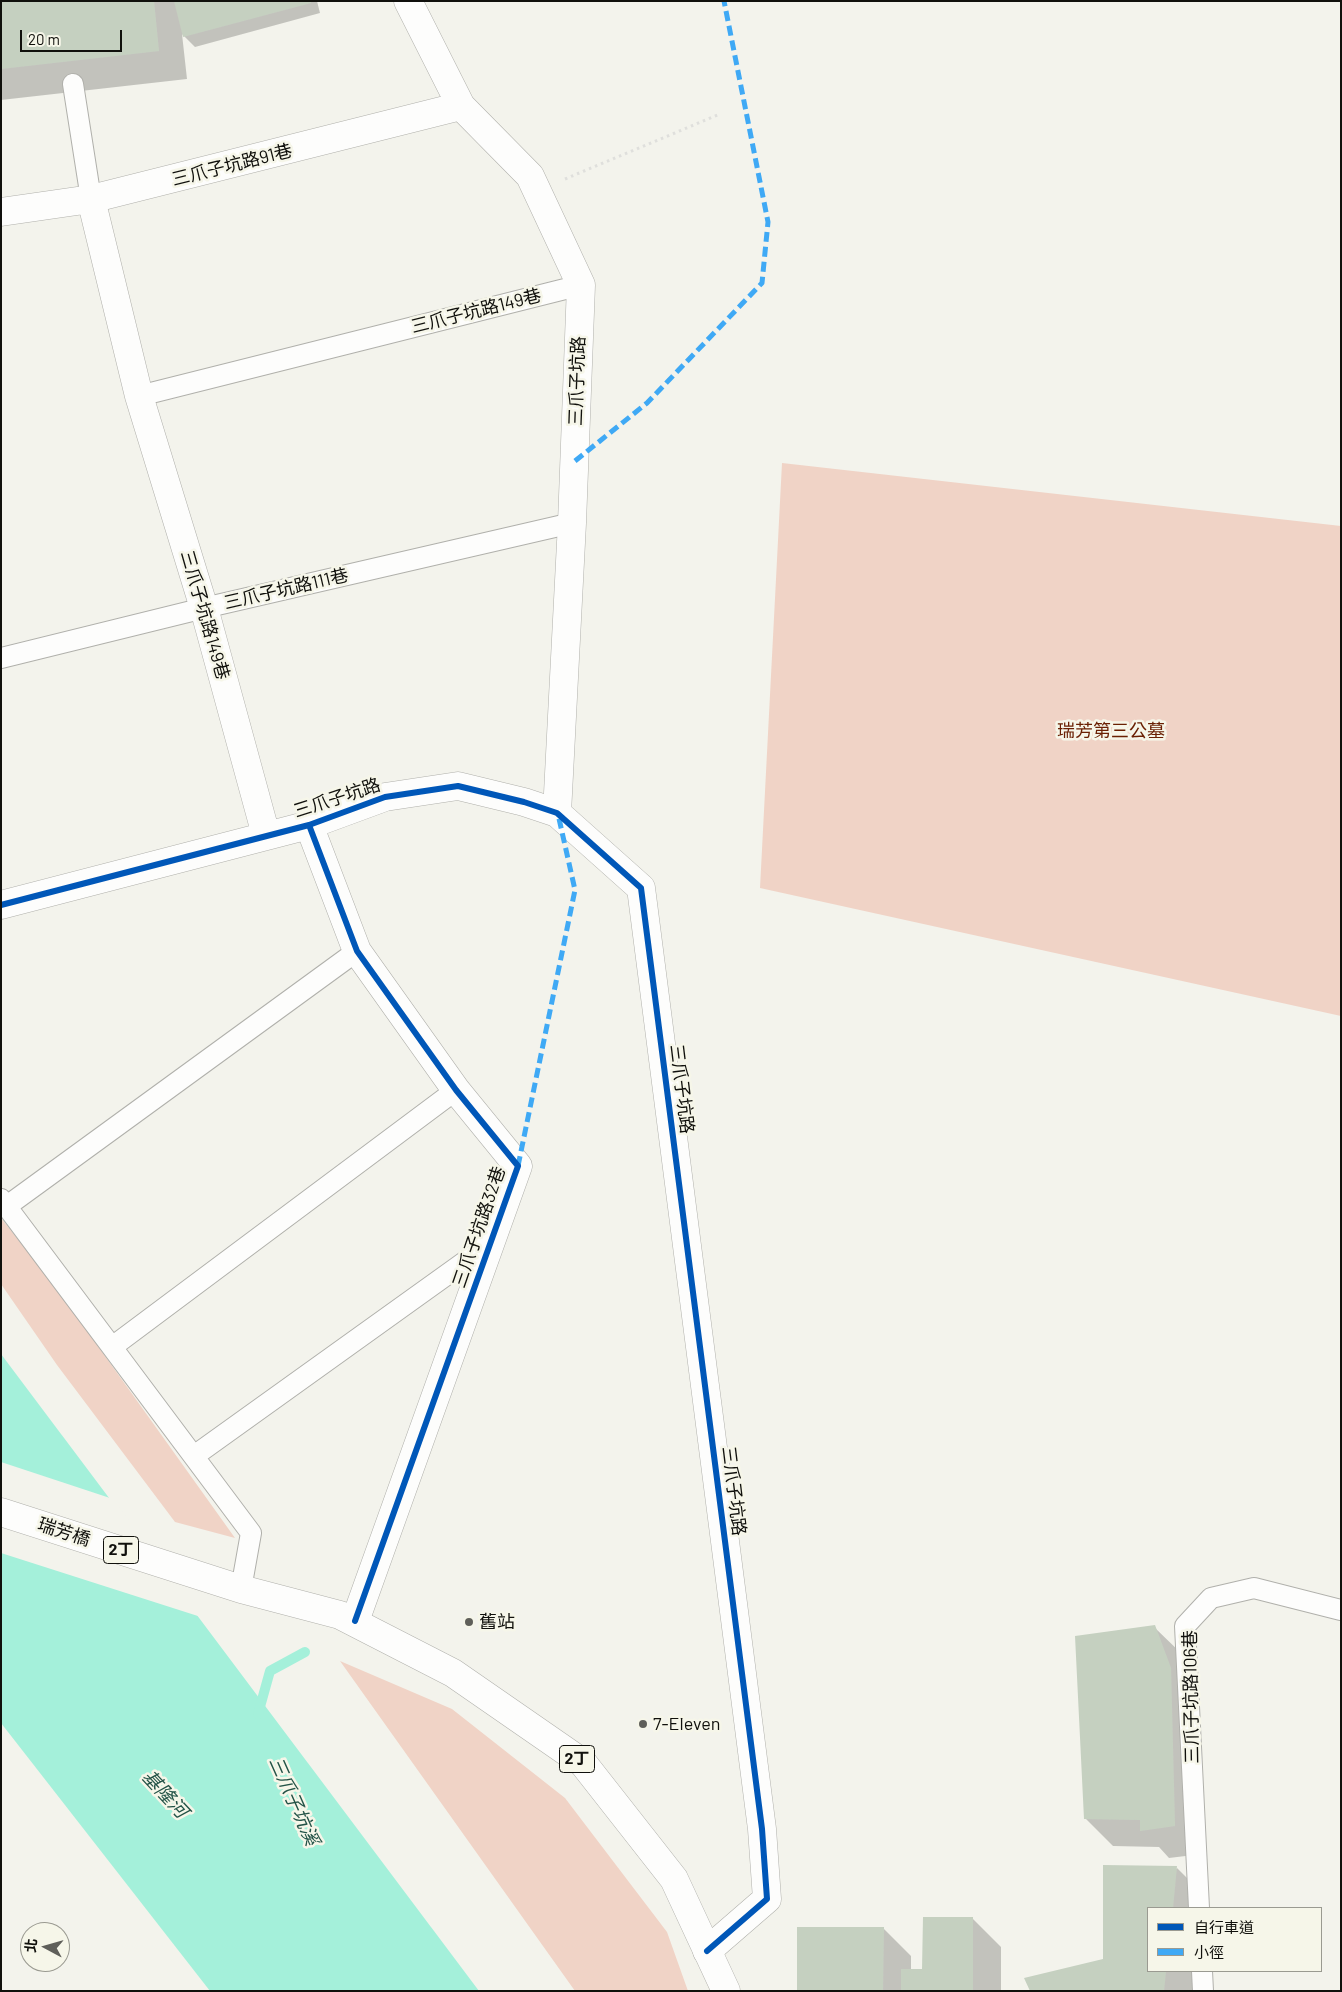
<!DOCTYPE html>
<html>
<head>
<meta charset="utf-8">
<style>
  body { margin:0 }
  #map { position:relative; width:1342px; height:1992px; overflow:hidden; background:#f3f3ec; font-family:Barlow,"Noto Sans TC",sans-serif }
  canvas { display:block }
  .frame { position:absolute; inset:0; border:2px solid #10100c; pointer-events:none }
  .legend { position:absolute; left:1147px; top:1907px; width:175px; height:65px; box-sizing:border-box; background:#f6f6e9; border:1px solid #9a9a91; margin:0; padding:6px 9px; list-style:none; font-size:15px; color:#10100c }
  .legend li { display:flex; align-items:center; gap:10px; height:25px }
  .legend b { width:25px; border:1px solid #9a9a91 }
  .north { position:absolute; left:20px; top:1922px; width:50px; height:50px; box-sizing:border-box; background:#f6f6e9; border:1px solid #9a9a91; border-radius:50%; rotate:276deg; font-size:14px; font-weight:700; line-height:20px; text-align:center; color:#10100c }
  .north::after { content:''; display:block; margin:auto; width:18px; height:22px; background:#5f5f5a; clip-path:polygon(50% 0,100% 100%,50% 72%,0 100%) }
  .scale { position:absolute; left:20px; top:30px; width:102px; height:22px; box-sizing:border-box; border:2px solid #10100c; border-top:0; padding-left:6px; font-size:15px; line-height:18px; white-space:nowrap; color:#10100c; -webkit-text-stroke:4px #f6f6e9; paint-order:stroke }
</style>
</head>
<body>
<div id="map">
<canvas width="1342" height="1992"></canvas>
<div class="frame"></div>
<ul class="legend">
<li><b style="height:6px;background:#0057b8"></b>自行車道</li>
<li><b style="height:6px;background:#3fa9f5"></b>小徑</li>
</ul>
<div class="north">北</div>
<div class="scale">20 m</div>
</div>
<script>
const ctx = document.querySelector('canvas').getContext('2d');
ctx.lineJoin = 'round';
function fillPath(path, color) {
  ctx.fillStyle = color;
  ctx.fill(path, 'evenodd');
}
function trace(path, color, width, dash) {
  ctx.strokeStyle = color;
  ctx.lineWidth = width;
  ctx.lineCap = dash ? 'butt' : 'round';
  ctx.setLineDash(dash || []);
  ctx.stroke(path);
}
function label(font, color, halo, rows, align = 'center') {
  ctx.font = font + ' Barlow,"Noto Sans TC",sans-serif';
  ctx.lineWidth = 5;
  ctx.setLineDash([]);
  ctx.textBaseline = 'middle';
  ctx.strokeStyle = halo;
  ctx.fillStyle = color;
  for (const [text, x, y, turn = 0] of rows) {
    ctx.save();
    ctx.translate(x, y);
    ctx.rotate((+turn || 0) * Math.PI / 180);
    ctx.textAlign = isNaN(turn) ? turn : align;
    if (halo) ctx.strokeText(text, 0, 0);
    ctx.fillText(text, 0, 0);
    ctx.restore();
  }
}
fillPath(new Path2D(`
  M782,463L1341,526V1016L760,888Z
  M1,1218L55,1286L235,1538L175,1522L57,1365L1,1284Z
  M340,1661L452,1709L565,1798L667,1932L688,1991H575Z`), '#f0d3c6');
fillPath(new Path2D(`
  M1,1354L479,1991H210L1,1723Z`), '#a4f0da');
fillPath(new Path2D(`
  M1,1462L113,1499L201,1617L1,1553Z`), '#f3f3ec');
fillPath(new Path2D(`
  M317,1L320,13L195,47L182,34L187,79L1,100V2Z
  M1154,1627L1183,1655L1199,1697L1202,1854L1169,1858L1159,1847L1113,1846L1085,1818Z
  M1177,1868L1205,1896L1203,1908H1148V1971H1197L1194,1991H1032L1104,1960Z
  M973,1919L1001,1947V1991H798L883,1928L911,1956V1970L924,1971Z`), '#0003');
trace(new Path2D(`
  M258,1714L270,1671L305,1652`), '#a4f0da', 10);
fillPath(new Path2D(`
  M1,1H154L159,51L1,69Z
  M174,1H311V3L183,37Z
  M1155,1625L1171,1668L1175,1826L1140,1831V1820L1084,1819L1075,1636Z
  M1103,1865L1177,1866L1173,1908H1148V1971H1166L1164,1991H1030L1024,1978L1103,1959Z
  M923,1917H973V1991H901V1969H922Z
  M797,1927H884L883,1991H797Z`), '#c5d0c0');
const lane = new Path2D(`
  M73,84L91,199
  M139,396L581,285
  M1,658L204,608L572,523
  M1,1199L251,1533L241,1589
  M7,1206L357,951
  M112,1347L456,1090
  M194,1456L491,1243
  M1199,1908L1185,1626L1211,1598L1254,1588L1341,1610
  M1202,1971L1203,1991`);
const street = new Path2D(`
  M408,1L461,106L530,176L581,285L572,523L557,813
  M91,199L139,396L204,608L266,835
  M1,212L91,199L461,106
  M309,825L357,951L456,1090L518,1166L355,1621
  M1,905L309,825L385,797L458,786L524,802L557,813L641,888L762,1829L767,1899L707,1951`);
const primary = new Path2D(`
  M1,1512L241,1589L340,1615L453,1673L583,1763L674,1879L726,1991`);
trace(lane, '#b0b0ab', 22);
trace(street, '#b0b0ab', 29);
trace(primary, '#b0b0ab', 29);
trace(new Path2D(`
  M565,179L720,114`), '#dfdfdc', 3, [2.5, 4]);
trace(lane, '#fdfdfc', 20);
trace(street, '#fdfdfc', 28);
trace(primary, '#fdfdfc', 28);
trace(new Path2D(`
  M575,461L647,403L762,283L768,222L724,1
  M518,1166L575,890L558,814`), '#3fa9f5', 5, [10, 5]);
trace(new Path2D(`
  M309,825L357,951L456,1090L518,1166L355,1621
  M1,905L309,825L385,797L458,786L524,802L557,813L641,888L762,1829L767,1899L707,1951`), '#0057b8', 6);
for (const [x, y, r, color] of [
  [469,1622,5,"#5f5f5a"],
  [643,1724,5,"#5f5f5a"]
]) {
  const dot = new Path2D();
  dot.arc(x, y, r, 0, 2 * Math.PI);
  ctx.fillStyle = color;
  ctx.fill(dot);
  trace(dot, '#f6f6e9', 2);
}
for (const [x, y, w] of [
  [121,1550,35],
  [577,1759,35]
]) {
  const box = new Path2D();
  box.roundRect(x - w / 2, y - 13.5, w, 27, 4);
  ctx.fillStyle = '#f6f6e9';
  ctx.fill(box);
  trace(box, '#10100c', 1);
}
label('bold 16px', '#10100c', null, [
  ["2丁",121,1550],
  ["2丁",577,1759]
]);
label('18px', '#10100c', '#f6f6e9', [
  ["三爪子坑路91巷",232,165,-14],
  ["三爪子坑路149巷",476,311,-14],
  ["三爪子坑路",577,381,-88],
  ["三爪子坑路111巷",286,589,-13],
  ["三爪子坑路149巷",205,615,74],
  ["三爪子坑路",337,798,-18],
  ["三爪子坑路",682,1089,83],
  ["三爪子坑路32巷",479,1227,-71],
  ["三爪子坑路",734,1491,83],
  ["瑞芳橋",64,1532,18],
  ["三爪子坑路106巷",1191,1697,-91]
]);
label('18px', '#6a2003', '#f6f6e9', [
  ["瑞芳第三公墓",1111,731]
]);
label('18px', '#10100c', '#f6f6e9', [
  ["舊站",479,1622],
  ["7-Eleven",653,1724]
], 'left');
label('italic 19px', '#235347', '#f6f6e9', [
  ["基隆河",165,1794,47],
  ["三爪子坑溪",294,1801,66]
]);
</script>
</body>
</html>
